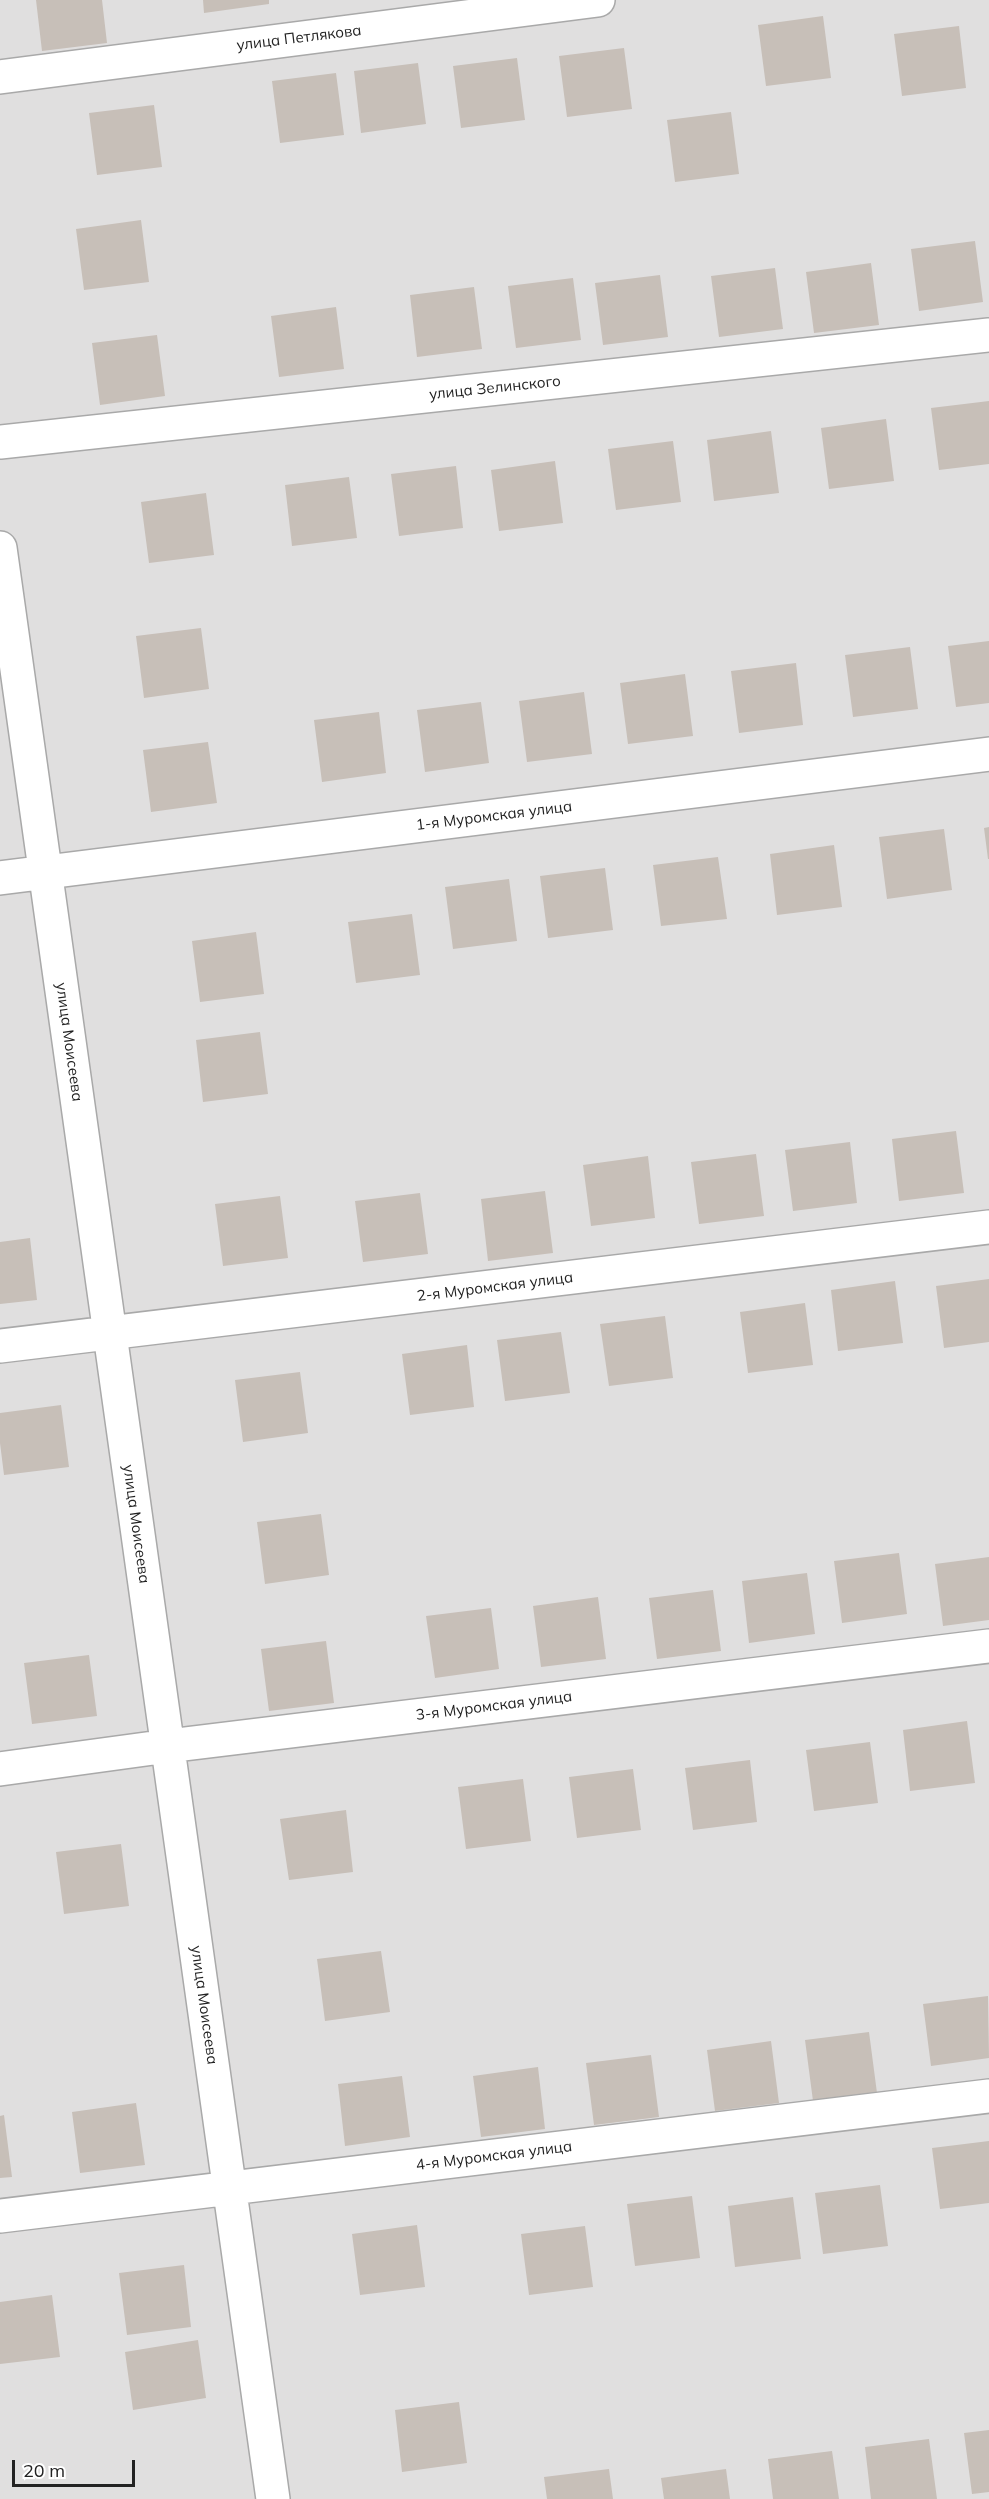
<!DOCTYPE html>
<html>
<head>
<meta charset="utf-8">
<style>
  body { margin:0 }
  #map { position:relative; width:989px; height:2499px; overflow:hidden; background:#f2efe9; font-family:Mulish,sans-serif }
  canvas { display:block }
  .scale { position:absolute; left:12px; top:2460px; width:123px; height:27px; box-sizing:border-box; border:3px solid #222; border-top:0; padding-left:8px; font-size:18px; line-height:21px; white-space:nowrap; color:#222; -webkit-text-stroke:4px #fff; paint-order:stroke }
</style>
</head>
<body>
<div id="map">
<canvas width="989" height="2499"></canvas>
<div class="scale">20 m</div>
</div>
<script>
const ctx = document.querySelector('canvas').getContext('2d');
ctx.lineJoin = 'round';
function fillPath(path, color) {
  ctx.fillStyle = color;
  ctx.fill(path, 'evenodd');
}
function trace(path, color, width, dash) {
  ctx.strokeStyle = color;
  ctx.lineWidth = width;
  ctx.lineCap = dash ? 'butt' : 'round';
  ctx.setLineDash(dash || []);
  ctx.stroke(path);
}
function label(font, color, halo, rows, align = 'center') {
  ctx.font = font + ' Mulish,sans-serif';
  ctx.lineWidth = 4.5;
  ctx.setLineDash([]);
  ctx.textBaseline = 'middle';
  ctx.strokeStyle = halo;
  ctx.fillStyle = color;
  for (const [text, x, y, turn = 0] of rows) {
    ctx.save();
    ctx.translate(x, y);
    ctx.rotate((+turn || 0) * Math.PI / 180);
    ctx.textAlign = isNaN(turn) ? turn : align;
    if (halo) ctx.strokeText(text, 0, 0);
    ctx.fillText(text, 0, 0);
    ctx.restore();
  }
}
fillPath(new Path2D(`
  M0,0H989V2499H0Z`), '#e0dfdf');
fillPath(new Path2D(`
  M36,0H102L107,43L42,51Z
  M203,0H269V4L204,13Z
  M823,16L831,78L766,86L758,25Z
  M959,26L966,88L902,96L894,34Z
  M624,48L632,109L567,117L559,56Z
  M517,58L525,120L461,128L453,66Z
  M418,63L426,124L361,133L354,71Z
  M336,73L344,135L280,143L272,81Z
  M154,105L162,167L97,175L89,113Z
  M731,112L739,174L675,182L667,120Z
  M141,220L149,282L84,290L76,229Z
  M975,241L983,302L919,311L911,249Z
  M871,263L879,325L814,333L806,272Z
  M775,268L783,329L719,337L711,276Z
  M660,275L668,337L603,345L595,283Z
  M573,278L581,340L516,348L508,286Z
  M474,287L482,349L417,357L410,295Z
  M336,307L344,369L279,377L271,316Z
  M157,335L165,396L100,405L92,343Z
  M989,401V464L939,470L931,408Z
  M886,419L894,481L829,489L821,428Z
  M771,431L779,493L714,501L707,440Z
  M673,441L681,502L616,510L608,449Z
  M555,461L563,523L499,531L491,470Z
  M456,466L463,528L399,536L391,474Z
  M349,477L357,538L292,546L285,485Z
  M206,493L214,555L149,563L141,502Z
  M201,628L209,689L144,698L136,636Z
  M989,641V703L956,707L948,646Z
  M910,647L918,709L853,717L845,655Z
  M796,663L803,725L739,733L731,671Z
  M685,674L693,736L628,744L620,683Z
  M584,692L592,754L527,762L519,701Z
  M481,702L489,763L425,772L417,710Z
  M379,712L386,773L322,782L314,720Z
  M208,742L217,803L151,812L143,750Z
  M989,827V859H988L984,828Z
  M944,829L952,890L887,899L879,837Z
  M834,845L842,907L777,915L770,854Z
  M718,857L727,919L661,926L653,865Z
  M605,868L613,930L548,938L540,876Z
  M509,879L517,941L453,949L445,887Z
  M412,914L420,975L356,983L348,922Z
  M256,932L264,994L200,1002L192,941Z
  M260,1032L268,1094L203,1102L196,1040Z
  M956,1131L964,1193L899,1201L892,1139Z
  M850,1142L857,1203L793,1211L785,1150Z
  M756,1154L764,1216L699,1224L691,1162Z
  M648,1156L655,1218L591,1226L583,1165Z
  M545,1191L553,1253L488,1261L481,1199Z
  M420,1193L428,1254L363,1262L355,1201Z
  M280,1196L288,1258L223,1266L215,1204Z
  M30,1238L37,1300L0,1304V1242Z
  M989,1279V1342L944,1348L936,1286Z
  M895,1281L903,1343L838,1351L831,1290Z
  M805,1303L813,1365L748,1373L740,1312Z
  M665,1316L673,1378L609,1386L600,1324Z
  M561,1332L570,1393L505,1401L497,1340Z
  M467,1345L474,1407L410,1415L402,1354Z
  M300,1372L308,1433L243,1442L235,1380Z
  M61,1405L69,1467L4,1475L0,1443V1413Z
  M321,1514L329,1575L265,1584L257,1522Z
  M899,1553L907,1614L842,1623L834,1561Z
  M989,1557V1620L943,1626L935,1564Z
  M807,1573L815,1634L749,1643L742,1581Z
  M713,1590L721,1651L657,1659L649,1598Z
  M598,1597L606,1659L541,1667L533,1606Z
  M491,1608L499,1669L435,1678L426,1616Z
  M326,1641L334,1703L269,1711L261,1649Z
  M89,1655L97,1716L32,1724L24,1663Z
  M967,1721L975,1783L910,1791L903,1730Z
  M870,1742L878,1803L814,1811L806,1750Z
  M750,1760L757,1822L693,1830L685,1768Z
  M633,1769L641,1830L577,1838L569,1777Z
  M523,1779L531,1841L466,1849L458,1787Z
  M346,1810L353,1872L289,1880L280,1819Z
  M121,1844L129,1906L64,1914L56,1852Z
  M381,1951L390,2012L325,2021L317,1959Z
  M988,1996L989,2058L931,2066L923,2004Z
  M869,2032L877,2093L813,2101L805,2040Z
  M771,2041L779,2103L715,2111L707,2050Z
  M651,2055L659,2117L594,2125L586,2063Z
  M538,2067L545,2129L481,2137L473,2076Z
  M402,2076L410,2137L345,2146L338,2084Z
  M136,2103L145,2165L80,2173L72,2112Z
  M4,2115L12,2177L0,2178V2116Z
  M989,2141V2203L940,2209L932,2148Z
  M880,2185L888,2246L823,2254L815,2193Z
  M692,2196L700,2258L635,2266L627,2204Z
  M793,2197L801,2259L735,2267L728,2206Z
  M417,2225L425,2287L360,2295L352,2234Z
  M585,2226L593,2287L529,2295L521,2234Z
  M184,2265L191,2327L127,2335L119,2273Z
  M52,2295L60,2357L0,2364V2302Z
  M198,2340L206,2398L133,2410L125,2352Z
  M459,2402L467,2463L402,2472L395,2410Z
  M989,2430V2492L972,2494L964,2433Z
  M929,2439L937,2499H871L865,2447Z
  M832,2451L839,2499H773L768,2459Z
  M609,2469L613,2499H547L544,2477Z
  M726,2469L730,2499H664L661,2478Z`), '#c7bfb8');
const minor = new Path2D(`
  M0,77L598,0
  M0,442L989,335
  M0,548L273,2499
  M0,878L989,754
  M0,1346L989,1227
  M0,1769L168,1746L989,1646
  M0,2216L989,2096`);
trace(minor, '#a9a9a9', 36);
trace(minor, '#fff', 33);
label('15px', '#222', '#fff', [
  ["улица Петлякова",299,38,-7],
  ["улица Зелинского",495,388,-6],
  ["1-я Муромская улица",494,816,-7],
  ["улица Моисеева",69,1042,82],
  ["2-я Муромская улица",495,1287,-7],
  ["улица Моисеева",136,1524,82],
  ["3-я Муромская улица",494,1706,-7],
  ["улица Моисеева",204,2005,82],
  ["4-я Муромская улица",494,2156,-7]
]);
</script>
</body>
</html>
